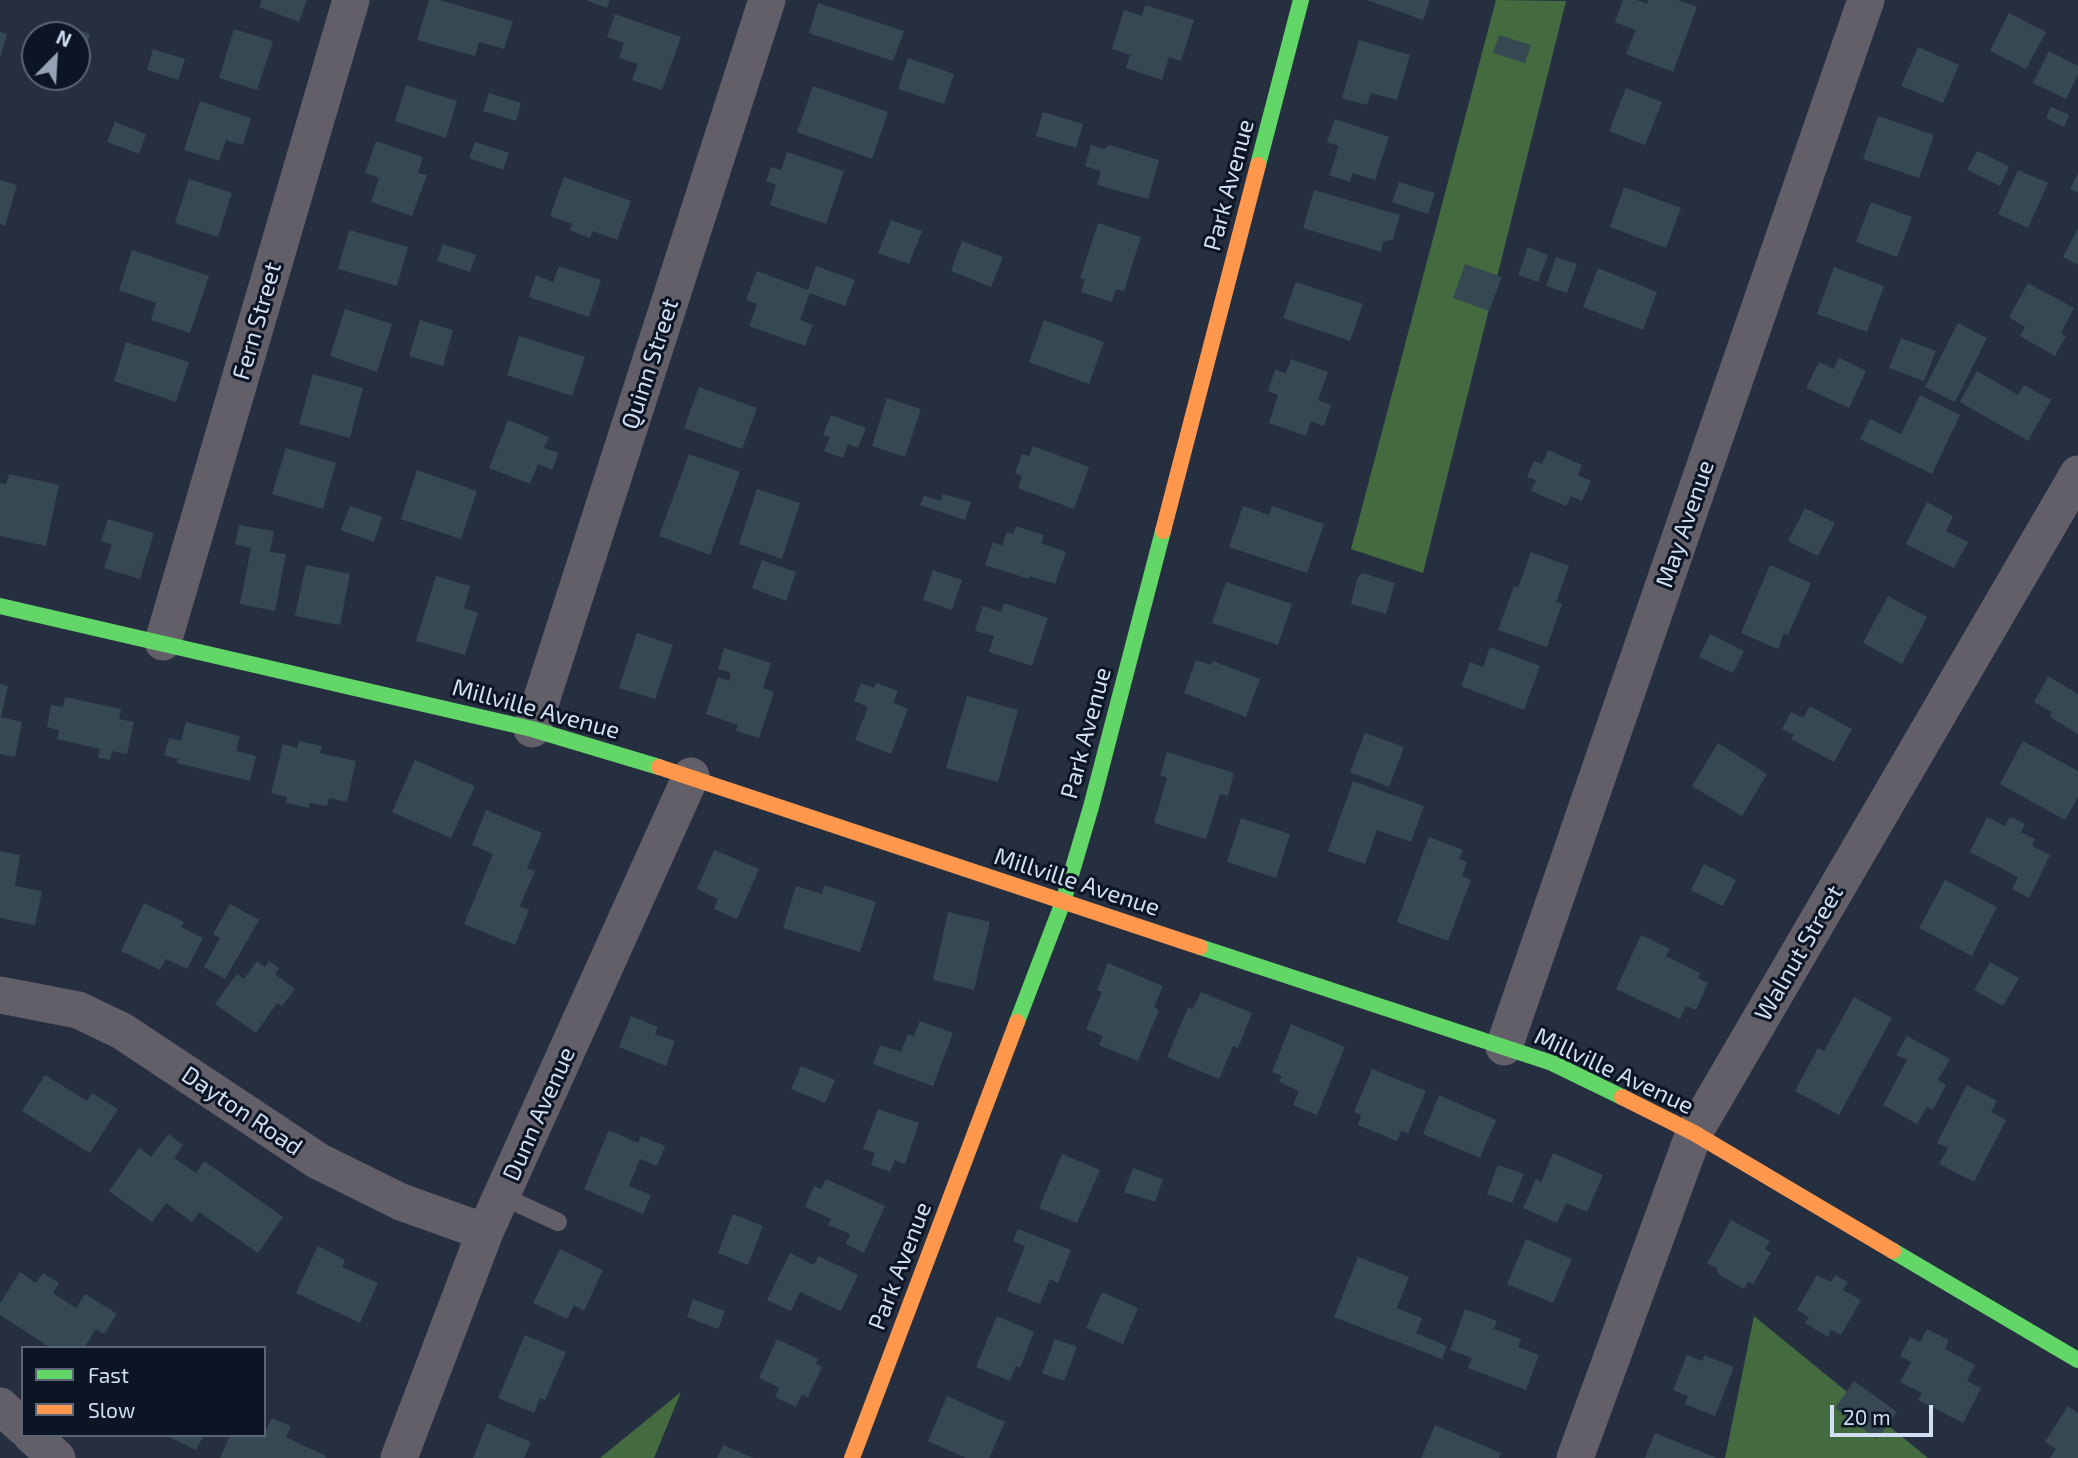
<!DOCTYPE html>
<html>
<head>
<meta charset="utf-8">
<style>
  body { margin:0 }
  #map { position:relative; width:2078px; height:1458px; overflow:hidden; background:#252f40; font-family:"Exo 2",sans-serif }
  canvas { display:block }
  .legend { position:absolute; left:21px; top:1346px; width:245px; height:91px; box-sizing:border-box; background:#0c1523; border:2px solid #5b6576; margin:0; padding:9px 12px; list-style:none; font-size:21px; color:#d1def3 }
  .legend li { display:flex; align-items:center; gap:14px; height:35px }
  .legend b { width:35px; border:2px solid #5b6576 }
  .north { position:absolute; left:21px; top:21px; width:70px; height:70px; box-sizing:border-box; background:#0c1523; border:2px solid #5b6576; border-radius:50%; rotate:24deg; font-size:19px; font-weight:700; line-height:28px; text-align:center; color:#d1def3 }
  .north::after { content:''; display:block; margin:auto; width:24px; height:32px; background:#95a1b4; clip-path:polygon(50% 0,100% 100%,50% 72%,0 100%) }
  .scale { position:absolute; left:1830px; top:1405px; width:103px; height:32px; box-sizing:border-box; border:4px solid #d1def3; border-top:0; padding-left:9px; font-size:21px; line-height:24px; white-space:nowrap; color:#d1def3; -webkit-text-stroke:5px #0c1523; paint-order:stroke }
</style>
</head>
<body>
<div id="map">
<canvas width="2078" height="1458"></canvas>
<ul class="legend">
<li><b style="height:9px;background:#63d668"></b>Fast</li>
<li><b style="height:9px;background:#ff974d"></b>Slow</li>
</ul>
<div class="north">N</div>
<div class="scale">20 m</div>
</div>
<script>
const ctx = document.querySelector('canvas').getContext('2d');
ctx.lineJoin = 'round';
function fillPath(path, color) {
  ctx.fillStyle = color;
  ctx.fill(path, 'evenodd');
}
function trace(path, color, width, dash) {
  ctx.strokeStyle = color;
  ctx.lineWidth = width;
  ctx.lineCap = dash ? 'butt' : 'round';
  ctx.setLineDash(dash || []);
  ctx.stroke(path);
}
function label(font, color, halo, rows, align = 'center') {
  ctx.font = font + ' "Exo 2",sans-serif';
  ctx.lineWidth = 6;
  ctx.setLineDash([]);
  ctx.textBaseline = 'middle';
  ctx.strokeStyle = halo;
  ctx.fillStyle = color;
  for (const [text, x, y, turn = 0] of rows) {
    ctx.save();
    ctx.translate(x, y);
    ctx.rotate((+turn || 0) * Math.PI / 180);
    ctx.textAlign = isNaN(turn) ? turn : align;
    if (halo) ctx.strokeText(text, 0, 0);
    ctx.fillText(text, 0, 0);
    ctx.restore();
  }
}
fillPath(new Path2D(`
  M1496,0L1566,1L1423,573L1351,549Z
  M1754,1316L1928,1458H1725Z
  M681,1392L654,1458H600Z`), '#446a40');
fillPath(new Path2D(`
  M262,0H307L299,22L259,7Z
  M429,0H439L513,21L504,49L479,42L475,56L417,40Z
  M586,0H610L607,8Z
  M1367,0H1430L1423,20Z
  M1623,0H1637L1647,4L1648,0H1678L1697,7L1673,72L1626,54L1636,30L1615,22Z
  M818,3L904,31L893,61L809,33Z
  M1145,5L1194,20L1181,61L1169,57L1162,80L1126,68L1130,55L1112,49L1124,10L1142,16Z
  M2009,13L2046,32L2026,69L1990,51Z
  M615,14L681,37L662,90L632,80L638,64L619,58L624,43L607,37Z
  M59,24L90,34L80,64L77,63V35H56Z
  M234,29L273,41L257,90L219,78Z
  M0,32L7,34L1,55H0Z
  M1499,35L1531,45L1525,63L1493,53Z
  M1359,40L1410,55L1397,100L1371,93L1367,105L1342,98Z
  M1918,47L1959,65L1943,103L1901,86Z
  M153,49L185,59L178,80L147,70Z
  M2049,51L2078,66V75L2066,99L2033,83Z
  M908,58L954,74L944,104L898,89Z
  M406,85L457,101L446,138L395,121Z
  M813,86L888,112L872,159L797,132Z
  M1626,88L1662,102L1645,145L1609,131Z
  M489,93L521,103L516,121L483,111Z
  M200,101L251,118L243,145L226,140L219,161L184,150Z
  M2051,107L2069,115L2064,127L2046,118Z
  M1043,112L1083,124L1076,148L1036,136Z
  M1878,116L1934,135L1919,178L1863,159Z
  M1335,119L1389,137L1375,180L1353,173L1350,182L1329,175L1339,146L1327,142Z
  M115,122L146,134L139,154L107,142Z
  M376,141L423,157L418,173L427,175L412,216L371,202L379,178L365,173Z
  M475,142L509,153L503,170L469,158Z
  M1091,145L1105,149L1109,145L1159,160L1148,199L1097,185L1101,171L1085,166Z
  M1977,151L2009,166L2000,186L1967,170Z
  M787,152L844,171L826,224L770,205L776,185L766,181L771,167L781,170Z
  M2018,170L2048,183L2028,228L1998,214Z
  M2078,173V193L2070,189Z
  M564,177L631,201L617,240L593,231L590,238L570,230L572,224L550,216Z
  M189,179L232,193L218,237L175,223Z
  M0,180L17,185L5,226L0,224Z
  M1399,182L1435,193L1428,214L1392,202Z
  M1624,187L1681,208L1666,248L1610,227Z
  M1314,190L1400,215L1393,239L1383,242L1381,252L1303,228Z
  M1871,202L1912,217L1897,257L1856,242Z
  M891,220L922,231L909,264L878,253Z
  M1098,223L1141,237L1124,291L1116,289L1112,302L1081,292L1085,279L1080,278Z
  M2078,228V265L2063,257Z
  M349,230L408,247L397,286L338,269Z
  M962,241L1003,257L991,287L951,271Z
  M443,244L476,255L470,272L437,261Z
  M1528,247L1548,255L1538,282L1518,275Z
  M132,250L209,276L190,333L151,320L156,303L119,290Z
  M1556,257L1577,264L1567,293L1546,286Z
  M1465,264L1502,277L1489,311L1453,298Z
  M559,266L601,280L589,317L529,297L536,275L553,282Z
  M816,266L855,280L845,306L810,293L800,320L813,325L805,346L749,326L757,304L746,300L757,271L808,290Z
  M1834,267L1884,286L1867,332L1817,314Z
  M1598,268L1657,292L1643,330L1583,307Z
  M1296,282L1363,304L1350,341L1283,318Z
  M2028,283L2074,308L2061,333L2066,336L2055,356L2020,336L2025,327L2009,317Z
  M345,309L392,324L377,372L330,356Z
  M420,320L453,330L443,366L409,356Z
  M1044,320L1104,342L1089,384L1029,362Z
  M1958,323L1987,338L1955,402L1925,387Z
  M519,336L585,357L572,396L507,375Z
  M1901,338L1936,351L1924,381L1889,368Z
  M126,342L189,362L176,402L114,381Z
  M1839,358L1866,371L1849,408L1806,388L1819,362L1834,369Z
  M1291,359L1328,372L1318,400L1331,405L1324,426L1311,421L1306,436L1269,423L1278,395L1268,391L1275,370L1286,373Z
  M1977,371L2018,395L2024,385L2051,400L2028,441L1960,402Z
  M313,374L363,388L350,438L299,424Z
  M699,387L757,408L742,449L684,428Z
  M1920,395L1960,415L1932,474L1860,439L1870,419L1901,434Z
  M887,398L921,409L905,457L872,446Z
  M831,415L866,428L858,448L848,444L843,458L824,451L830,437L823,435Z
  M508,420L549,437L544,448L559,453L552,470L538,464L530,484L489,468Z
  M1033,446L1089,467L1074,509L1018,488L1022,476L1015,473L1022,454L1029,456Z
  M286,448L336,463L323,509L272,494Z
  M1548,450L1582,465L1578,475L1591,481L1582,501L1571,496L1566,506L1531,491L1536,480L1527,477L1534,461L1542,464Z
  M689,454L740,472L710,555L659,536Z
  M417,470L477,491L461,539L401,519Z
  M9,474L59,485L46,546L0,536V483L6,484Z
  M757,489L800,503L782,559L739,544Z
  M943,494L971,502L965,520L920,505L924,496L941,501Z
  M1927,502L1953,516L1946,531L1968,542L1954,568L1906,544Z
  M350,506L382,517L374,542L341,530Z
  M1243,506L1269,515L1272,506L1324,524L1307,573L1229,547Z
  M1805,508L1835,523L1818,556L1788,541Z
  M108,519L154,533L140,579L104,568L112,545L101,541Z
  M239,525L274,531L270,552L286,554L275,611L240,604L251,548L235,544Z
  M1016,526L1044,535L1041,543L1066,552L1055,584L1030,576L1029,579L985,565L993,542L1002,546L1007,532L1013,534Z
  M1531,552L1569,566L1556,602L1562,604L1547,647L1498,630L1514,586L1518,588Z
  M762,560L796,572L786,601L752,588Z
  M306,565L350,574L340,625L295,616Z
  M1770,565L1811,583L1788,635L1784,633L1778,649L1741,633Z
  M933,570L962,580L952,610L923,600Z
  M1362,573L1395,583L1386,614L1351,604L1357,579Z
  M436,576L470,586L464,608L478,613L465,655L416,641Z
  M1226,582L1292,604L1278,645L1212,623Z
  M1888,596L1927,617L1902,664L1863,643Z
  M1004,603L1048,618L1032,666L989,652L994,636L975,631L983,606L1001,612Z
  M637,633L673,645L655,699L619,688Z
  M1710,634L1744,651L1733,673L1699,657Z
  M1490,647L1540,666L1524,710L1461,686L1470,662L1483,667Z
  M724,648L771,663L763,688L774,692L759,738L736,731L738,725L706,714L718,677L729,681L731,673L718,669Z
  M1196,660L1211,665L1213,661L1260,679L1246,717L1184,693Z
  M2048,676L2078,694V734L2050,717L2052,712L2034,702Z
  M861,683L874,688L876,683L898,691L893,703L908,709L891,754L855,740L868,707L854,701Z
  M0,684L8,686L1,717H0Z
  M967,696L1018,710L998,782L946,768Z
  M65,697L121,709L119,719L134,722L127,754L112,751L110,760L98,758L100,749L57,739L59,730L47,727L51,705L63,707Z
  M1810,706L1852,729L1834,762L1791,739L1794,735L1782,729L1791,712L1803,718Z
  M0,717L22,722L15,757L0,754Z
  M186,722L240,736L236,751L256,756L250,781L177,763L178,759L164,755L169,738L181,741Z
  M1365,733L1404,747L1389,787L1350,772Z
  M299,741L322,746L320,753L356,761L347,802L329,798L327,806L310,803L309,808L286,803L287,797L271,793L283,744L297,748Z
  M2023,741L2078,771V797L2065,820L2000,784Z
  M1718,743L1767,774L1742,816L1692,786Z
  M1167,752L1234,773L1228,796L1220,794L1206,839L1154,823L1167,778L1160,775Z
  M415,760L475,786L451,838L392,812Z
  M1353,781L1424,806L1411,842L1377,830L1365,864L1328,851Z
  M486,810L542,833L527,868L535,871L520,906L529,910L515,945L464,924L493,854L472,845Z
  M1987,817L2005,826L2010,817L2025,824L2021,832L2035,839L2032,846L2050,855L2029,898L2012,889L2018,877L1970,852Z
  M1241,818L1290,834L1276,878L1227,862Z
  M1429,837L1463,850L1459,859L1467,862L1462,876L1471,880L1448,941L1397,922Z
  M714,850L759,869L737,919L714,909L718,899L697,889Z
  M0,851L20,855L15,886L42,891L35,925L0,918Z
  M1704,864L1736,880L1723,906L1691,890Z
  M1945,880L1997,907L1972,956L1919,928Z
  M824,885L876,902L860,952L783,928L796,886L822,894Z
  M144,903L184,922L181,927L203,938L187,969L166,959L160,970L121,951Z
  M230,904L259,920L225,979L204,967L220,938L213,934Z
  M948,912L990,922L974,990L933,980Z
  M1641,935L1670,949L1666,956L1700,973L1698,978L1708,983L1696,1010L1686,1006L1680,1019L1616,989Z
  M257,961L265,967L269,961L279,968L275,974L295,989L282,1006L277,1003L256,1033L215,1004L237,974L244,979Z
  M1990,962L2019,978L2003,1006L1974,990Z
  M1108,963L1163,986L1154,1007L1159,1010L1138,1061L1099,1045L1103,1036L1086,1029L1102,992L1097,990Z
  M1201,992L1252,1013L1238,1048L1233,1046L1219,1079L1167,1057L1188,1007L1193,1009Z
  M1854,997L1892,1018L1839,1115L1795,1091L1818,1048L1824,1051Z
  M631,1016L658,1027L655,1034L675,1041L666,1066L619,1047Z
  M920,1021L953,1033L933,1086L873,1064L880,1045L901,1052L908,1034L914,1036Z
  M1291,1024L1345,1047L1317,1115L1293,1105L1299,1091L1279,1082L1282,1076L1272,1072Z
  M1907,1036L1950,1059L1938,1080L1946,1085L1933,1110L1927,1107L1917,1124L1883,1105L1907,1060L1896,1055Z
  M801,1066L835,1080L825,1103L791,1089Z
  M1372,1069L1426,1091L1408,1134L1401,1131L1397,1141L1358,1125L1361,1115L1354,1112Z
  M45,1075L87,1101L92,1093L118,1109L90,1153L22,1111Z
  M1967,1085L1997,1101L1991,1112L2006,1120L1974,1182L1939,1164L1948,1148L1937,1143Z
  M1439,1095L1496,1120L1480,1158L1423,1134Z
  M878,1109L919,1123L905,1164L895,1160L890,1172L871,1165L875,1153L863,1149Z
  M609,1130L638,1143L641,1136L665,1146L657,1166L640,1159L629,1186L651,1195L643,1214L584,1189Z
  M168,1134L183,1145L174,1158L196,1173L204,1161L283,1217L258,1253L199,1212L192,1222L166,1203L152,1222L109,1191L139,1148L151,1157Z
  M1553,1153L1603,1175L1587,1212L1566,1203L1557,1223L1523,1208L1536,1179L1541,1182Z
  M1062,1154L1100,1170L1077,1223L1039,1208Z
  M1498,1165L1524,1174L1512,1203L1487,1194Z
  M1133,1168L1163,1179L1155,1202L1124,1192Z
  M826,1179L885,1206L864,1253L846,1244L850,1234L828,1225L831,1219L805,1207L814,1186L821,1189Z
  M733,1214L763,1226L748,1265L718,1253Z
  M1731,1220L1770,1241L1765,1249L1771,1253L1753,1284L1748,1282L1744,1289L1718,1274L1717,1268L1707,1263Z
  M1018,1229L1071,1250L1058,1283L1050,1279L1040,1304L1007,1291L1025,1246L1013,1241Z
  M1526,1239L1572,1259L1553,1303L1507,1284Z
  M318,1246L345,1260L342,1267L378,1283L360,1323L296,1293Z
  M560,1249L603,1270L584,1311L574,1305L567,1319L533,1303Z
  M790,1253L814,1265L818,1256L858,1275L841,1311L800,1292L791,1311L767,1300Z
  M1358,1257L1409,1277L1397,1308L1422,1318L1416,1333L1447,1346L1442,1359L1334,1317Z
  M20,1272L36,1283L43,1273L59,1283L53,1293L76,1308L85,1294L117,1314L104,1334L96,1329L84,1348H51L0,1315V1303Z
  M1817,1275L1831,1282L1835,1275L1848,1282L1843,1290L1861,1300L1841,1335L1831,1330L1828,1337L1805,1323L1809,1317L1797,1310Z
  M1102,1292L1138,1308L1123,1344L1086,1328Z
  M693,1299L725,1311L718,1329L687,1317Z
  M1465,1309L1497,1321L1494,1329L1521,1339L1518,1347L1539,1355L1526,1390L1468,1368L1472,1358L1450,1350Z
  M997,1316L1034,1332L1020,1368L1016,1366L1010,1381L976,1367Z
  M1927,1329L1949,1340L1945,1349L1975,1365L1967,1381L1981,1388L1963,1423L1918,1400L1922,1393L1900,1382L1911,1362L1900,1356L1910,1337L1920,1342Z
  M525,1335L566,1352L545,1400L540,1398L534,1413L498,1398Z
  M777,1339L818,1359L816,1364L822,1367L808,1397L802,1394L796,1407L775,1397L779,1388L759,1378Z
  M1055,1339L1077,1347L1064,1381L1042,1373Z
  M1687,1355L1702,1361L1704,1355L1734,1367L1715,1416L1685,1404L1688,1396L1673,1390Z
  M1854,1381L1897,1412L1877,1439L1835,1408Z
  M947,1396L1005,1422L989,1458H966L928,1441Z
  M2068,1406L2078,1413V1458H2050L2056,1449L2045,1442Z
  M272,1418L291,1426L286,1437L326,1456L325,1458H220L230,1435H264V1430H266Z
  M487,1423L531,1442L524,1458H473Z
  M1435,1425L1501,1453L1499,1458H1421Z
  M1655,1433L1717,1458H1645Z
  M165,1435H204L196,1450Z
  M723,1445L753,1458H717Z`), '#364851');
trace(new Path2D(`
  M502,1196L558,1222`), '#635f69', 18);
trace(new Path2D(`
  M163,642L351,0
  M532,729L767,0
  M0,995L78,1010L122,1031L318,1161L401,1202L485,1232
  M1504,1047L1866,0
  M0,1406L23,1427
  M31,1435L57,1458
  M399,1458L485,1232L691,776
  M1575,1458L1694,1133L2078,474`), '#635f69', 37);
trace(new Path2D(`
  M1258,165L1301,0
  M0,606L532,729L659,767
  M1200,947L1552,1063L1622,1097
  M1017,1022L1063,902L1091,807L1163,531
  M1893,1251L2078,1360`), '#63d668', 16);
trace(new Path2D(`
  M1163,531L1258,165
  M659,767L1200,947
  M1622,1097L1694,1133L1893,1251
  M852,1458L1017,1022`), '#ff974d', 16);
label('24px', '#d1def3', '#0c1523', [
  ["Park Avenue",1229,185,-75],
  ["Fern Street",257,321,-74],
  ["Quinn Street",650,364,-72],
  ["May Avenue",1685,524,-71],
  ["Millville Avenue",536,709,15],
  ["Park Avenue",1086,733,-75],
  ["Millville Avenue",1077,882,18],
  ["Walnut Street",1799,953,-60],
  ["Millville Avenue",1614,1071,25],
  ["Dayton Road",242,1111,34],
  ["Dunn Avenue",539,1114,-66],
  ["Park Avenue",900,1266,-69]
]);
</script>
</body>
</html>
